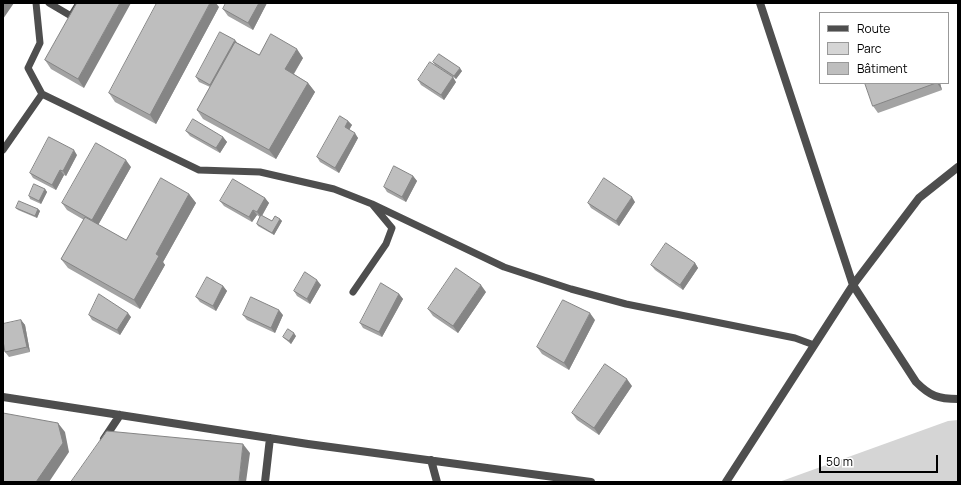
<!DOCTYPE html>
<html>
<head>
<meta charset="utf-8">
<style>
  body { margin:0 }
  #map { position:relative; width:961px; height:485px; overflow:hidden; background:#fff; font-family:Manrope,sans-serif }
  canvas { display:block }
  .frame { position:absolute; inset:0; border:4px solid #000; pointer-events:none }
  .legend { position:absolute; left:819px; top:12px; width:130px; height:72px; box-sizing:border-box; background:#fff; border:1px solid #999; margin:0; padding:5px 7px; list-style:none; font-size:12px; color:#000 }
  .legend li { display:flex; align-items:center; gap:8px; height:20px }
  .legend b { width:20px; border:1px solid #999 }
  .scale { position:absolute; left:819px; top:455px; width:119px; height:18px; box-sizing:border-box; border:2px solid #000; border-top:0; padding-left:5px; font-size:12px; line-height:14px; white-space:nowrap; color:#000; -webkit-text-stroke:3px #fff; paint-order:stroke }
</style>
</head>
<body>
<div id="map">
<canvas width="961" height="485"></canvas>
<div class="frame"></div>
<ul class="legend">
<li><b style="height:5px;background:#4e4e4e"></b>Route</li>
<li><b style="height:11px;background:#d5d5d5"></b>Parc</li>
<li><b style="height:11px;background:#bebebe"></b>Bâtiment</li>
</ul>
<div class="scale">50 m</div>
</div>
<script>
const ctx = document.querySelector('canvas').getContext('2d');
ctx.lineJoin = 'round';
function fillPath(path, color) {
  ctx.fillStyle = color;
  ctx.fill(path, 'evenodd');
}
function trace(path, color, width, dash) {
  ctx.strokeStyle = color;
  ctx.lineWidth = width;
  ctx.lineCap = dash ? 'butt' : 'round';
  ctx.setLineDash(dash || []);
  ctx.stroke(path);
}
fillPath(new Path2D(`
  M958,420V482H779L948,421Z`), '#d5d5d5');
trace(new Path2D(`
  M49,3L71,16L79,3
  M42,94L199,170L260,172L334,189L372,204L392,228L386,244L353,292
  M3,150L42,94L28,68L40,43L36,3
  M372,204L504,267L571,289L626,304L795,338L814,345`), '#4e4e4e', 7);
trace(new Path2D(`
  M760,3L853,285L916,382C930,396 938,399 958,399
  M3,397L308,444L591,482
  M104,439L120,415
  M431,460L437,482
  M265,482L270,438
  M726,482L853,285L919,198L958,167`), '#4e4e4e', 8);
fillPath(new Path2D(`
  M77,3L84,88L51,69L45,60Z
  M267,3L253,30L228,16L223,9Z
  M219,7L156,124L115,102L109,93Z
  M238,43L259,55L303,58L294,74L308,83L315,92L276,159L203,119L197,110L210,87L199,82L196,77Z
  M433,62L462,71L456,79L435,65Z
  M418,80L456,82L444,100L421,85Z
  M865,83H940L942,90L878,113L873,106Z
  M348,121L352,125L349,129L358,138L339,173L320,162L317,157Z
  M186,131L223,137L227,142L220,153L190,136Z
  M77,155L66,176L64,175L56,190L33,178L30,173Z
  M131,167L98,225L126,240L189,194L196,203L163,262L165,265L140,309L68,268L61,259L84,220L67,210L62,203Z
  M413,176L417,181L406,202L387,192L384,187Z
  M45,189L47,192L41,204L30,199L29,196Z
  M265,198L269,203L262,216L272,221L280,219L282,221L274,235L258,226L257,224L260,217L257,215L252,222L224,206L220,201Z
  M635,202L619,226L591,208L588,203Z
  M16,208L38,209L40,211L37,218L18,210Z
  M695,263L698,268L683,290L655,270L651,265Z
  M321,285L310,304L297,296L294,291Z
  M223,286L227,291L216,311L200,302L196,297Z
  M486,292L458,333L433,316L428,309Z
  M399,294L403,299L382,337L363,328L360,323Z
  M89,315L131,317L120,335L92,320Z
  M243,315H283L275,333L247,320Z
  M21,320L25,325L30,352L9,357L5,352Z
  M595,320L569,370L542,354L537,347Z
  M296,336L291,344L285,339L283,337Z
  M632,386L599,435L577,420L572,413Z`), '#a3a3a3');
fillPath(new Path2D(`
  M4,3H14L3,19V4Z
  M120,3H131L84,88L78,79Z
  M210,3H216L219,7L156,124L150,115Z
  M259,3H267L253,30L248,23Z
  M235,40L239,45L214,90L210,85Z
  M297,49L303,58L291,78L285,69Z
  M460,68L462,71L456,79L454,76Z
  M453,77L456,82L444,100L441,95Z
  M308,83L315,92L276,159L269,150Z
  M937,83H940L942,90Z
  M348,121L352,125L348,132L345,127Z
  M355,133L358,138L339,173L335,168Z
  M223,137L227,142L220,153L216,148Z
  M74,150L77,155L66,176L63,171Z
  M126,160L131,167L97,227L92,220Z
  M60,170L64,175L56,190L52,185Z
  M413,176L417,181L406,202L402,197Z
  M45,189L47,192L41,204L39,201Z
  M189,194L196,203L163,262L165,265L140,309L134,300L156,254Z
  M632,197L635,202L619,226L616,221Z
  M265,198L269,203L261,217L257,212Z
  M38,209L40,211L37,218L35,216Z
  M253,210L257,215L252,222L249,217Z
  M280,219L282,221L274,235L272,233Z
  M695,263L698,268L683,290L680,285Z
  M317,280L321,285L310,304L307,299Z
  M481,285L486,292L458,333L453,326Z
  M223,286L227,291L216,311L213,306Z
  M399,294L403,299L382,337L379,332Z
  M279,310L283,315L275,333L271,328Z
  M128,313L131,317L120,335L117,330Z
  M590,313L595,320L569,370L564,363Z
  M21,320L25,325L30,352L27,347Z
  M294,333L296,336L291,344L289,341Z
  M627,379L632,386L599,435L594,428Z
  M58,423L65,432L69,452L49,482H36Z
  M243,444L250,453L246,482H239Z`), '#858585');
const building = new Path2D(`
  M77,3H120L78,79L45,60Z
  M157,3H210L150,115L109,93Z
  M226,3H259L248,23L223,9Z
  M220,32L235,40L210,85L196,77Z
  M271,34L297,49L285,69L308,83L269,150L197,110L235,42L259,55Z
  M439,54L460,68L454,76L433,62Z
  M430,62L453,77L441,95L418,80Z
  M865,83H936L873,106Z
  M340,116L348,121L345,127L355,133L335,168L317,157Z
  M193,119L223,137L216,148L186,131Z
  M49,137L74,150L63,171L60,170L52,185L30,173Z
  M96,143L126,160L92,220L62,203Z
  M394,166L413,176L402,197L384,187Z
  M161,178L189,194L156,254L159,256L134,300L61,259L85,217L126,240Z
  M604,178L632,197L616,221L588,203Z
  M233,179L265,198L257,212L253,210L249,217L220,201Z
  M34,184L45,189L39,201L29,196Z
  M19,201L38,209L35,216L16,208Z
  M261,215L272,221L275,216L280,219L272,233L257,224Z
  M666,243L695,263L680,285L651,265Z
  M456,268L481,285L453,326L428,309Z
  M305,272L317,280L307,299L294,291Z
  M207,277L223,286L213,306L196,297Z
  M381,283L399,294L379,332L360,323Z
  M99,294L128,313L117,330L89,315Z
  M251,297L279,310L271,328L243,315Z
  M563,300L590,313L564,363L537,347Z
  M21,320L27,347L5,352L3,341V324Z
  M288,329L294,333L289,341L283,337Z
  M605,364L627,379L594,428L572,413Z
  M3,413L58,423L63,443L36,482H3Z
  M107,431L243,444L239,482H71Z`);
fillPath(building, '#bebebe');
trace(building, '#858585', 1);
</script>
</body>
</html>
